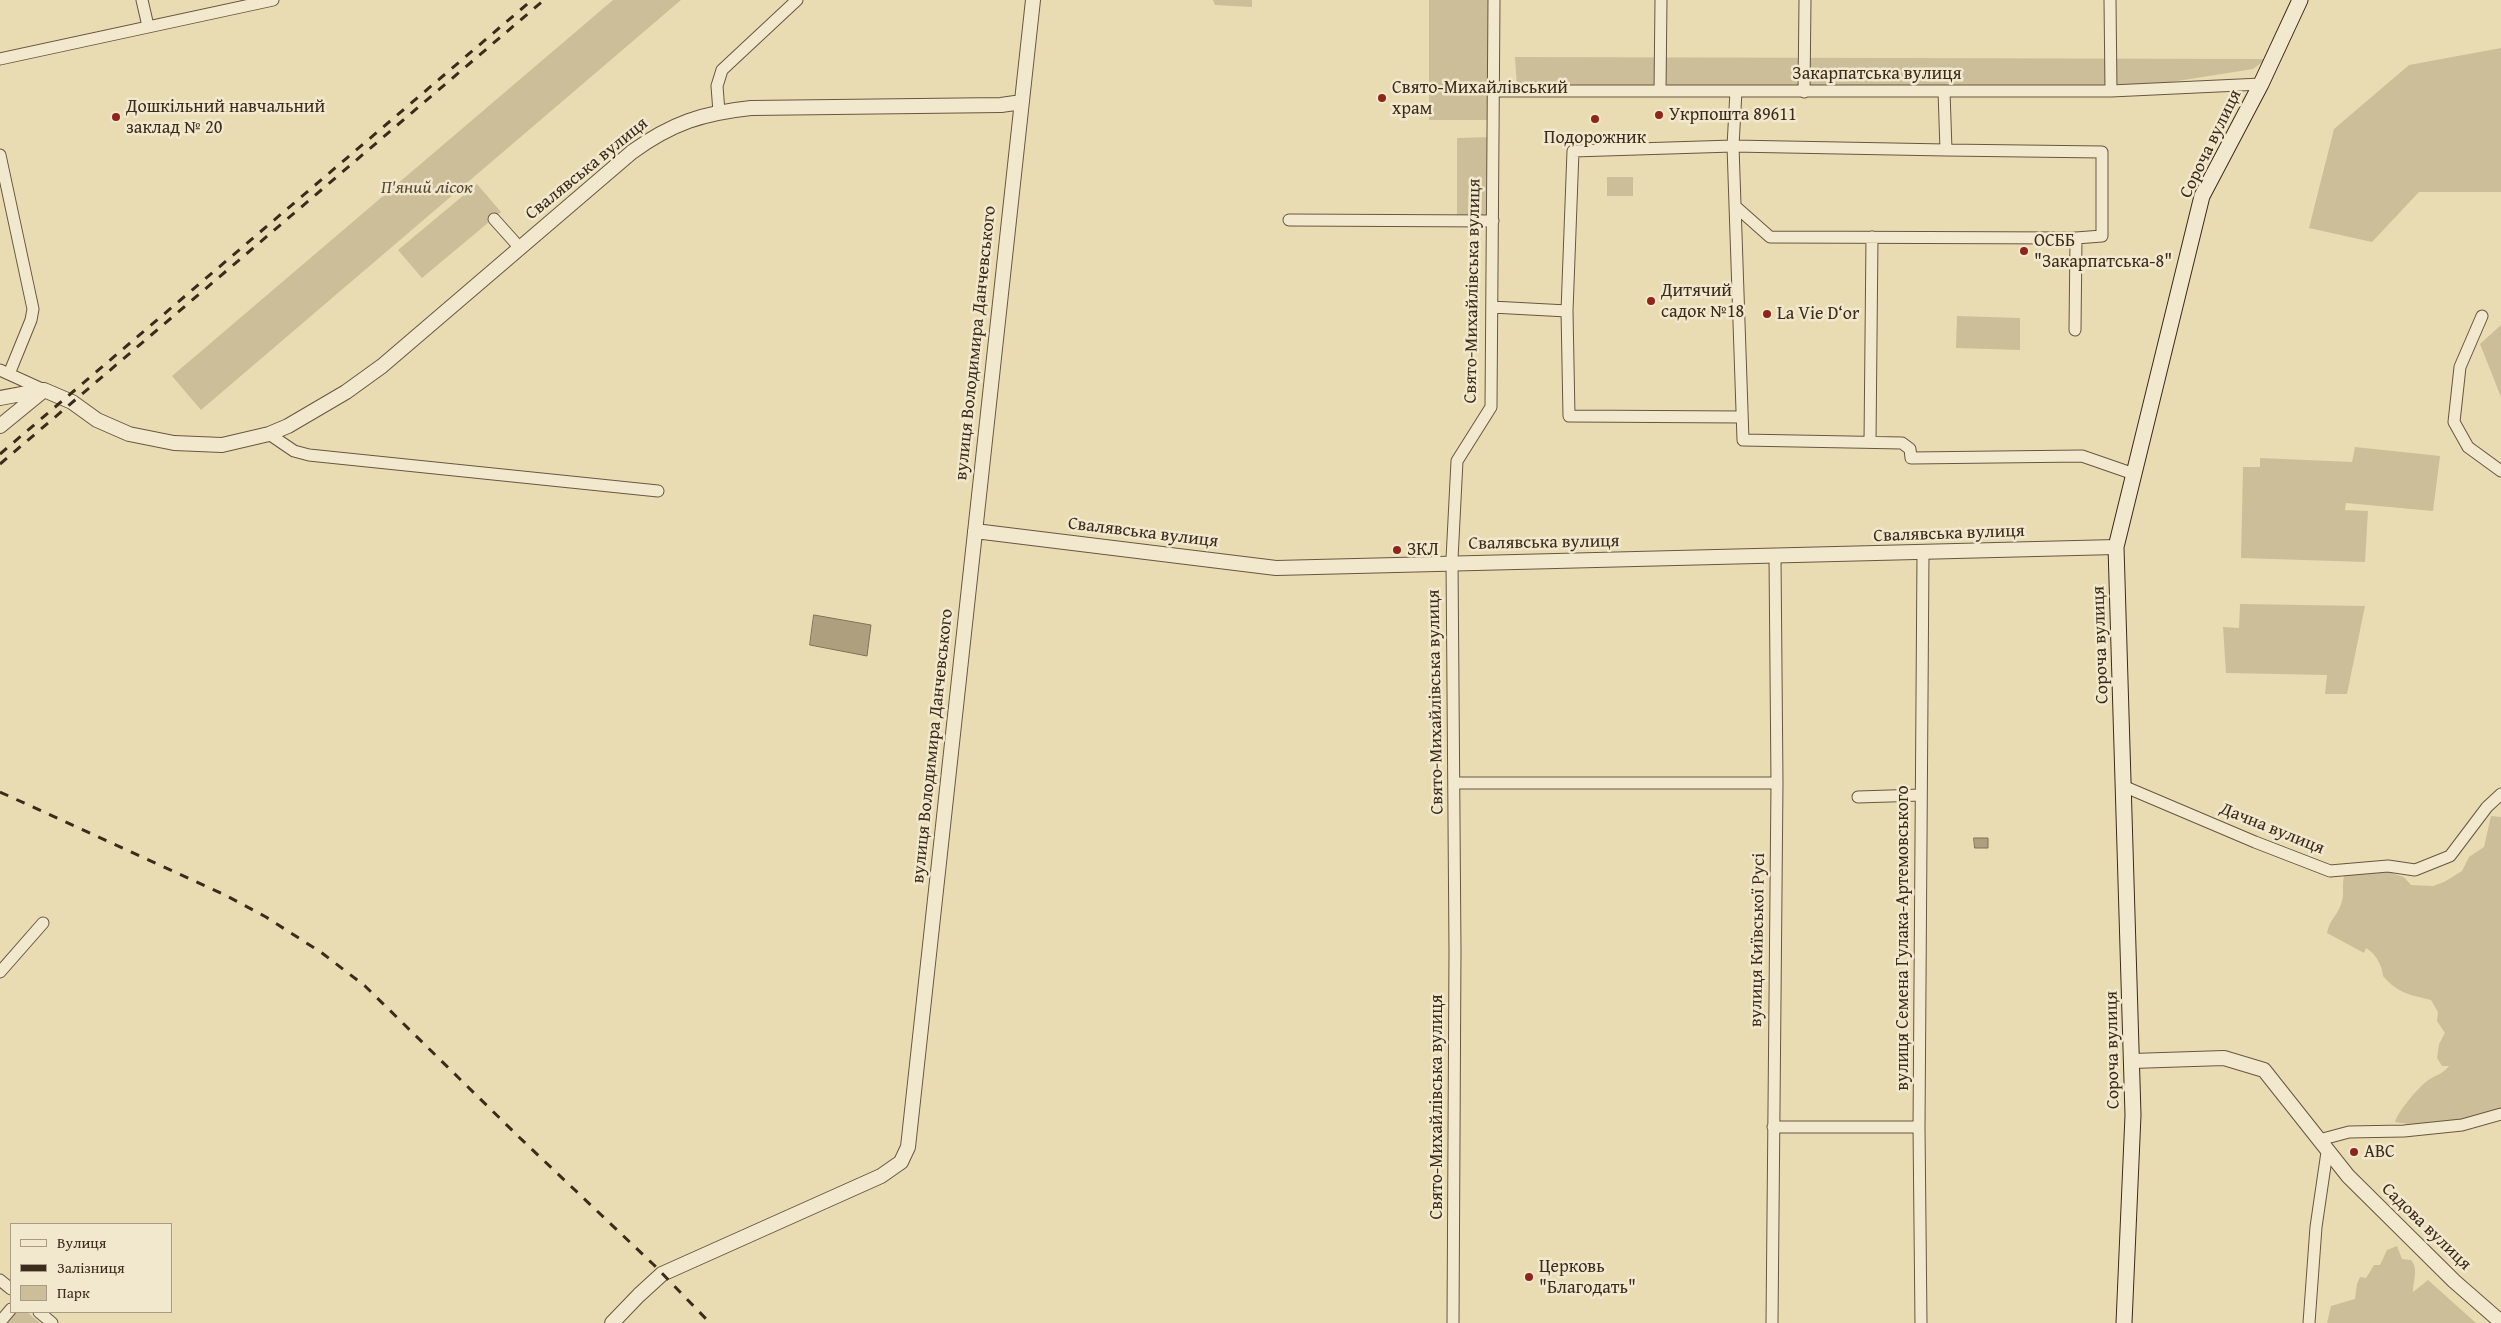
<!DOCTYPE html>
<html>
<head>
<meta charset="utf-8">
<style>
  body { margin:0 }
  #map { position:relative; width:2501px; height:1323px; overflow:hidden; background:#eadcb2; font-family:"Gentium Book Plus",serif }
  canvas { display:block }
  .legend { position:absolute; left:10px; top:1223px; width:162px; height:90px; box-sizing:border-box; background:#f1e8cd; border:1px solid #a89c85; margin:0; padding:6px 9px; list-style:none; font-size:15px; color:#3b2b1a }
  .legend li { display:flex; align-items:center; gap:10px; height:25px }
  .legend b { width:25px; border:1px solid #a89c85 }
</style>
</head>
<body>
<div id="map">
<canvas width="2501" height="1323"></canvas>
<ul class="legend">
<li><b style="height:6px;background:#f1e8cd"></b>Вулиця</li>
<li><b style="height:6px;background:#3b2b1a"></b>Залізниця</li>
<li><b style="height:14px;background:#ccbe98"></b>Парк</li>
</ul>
</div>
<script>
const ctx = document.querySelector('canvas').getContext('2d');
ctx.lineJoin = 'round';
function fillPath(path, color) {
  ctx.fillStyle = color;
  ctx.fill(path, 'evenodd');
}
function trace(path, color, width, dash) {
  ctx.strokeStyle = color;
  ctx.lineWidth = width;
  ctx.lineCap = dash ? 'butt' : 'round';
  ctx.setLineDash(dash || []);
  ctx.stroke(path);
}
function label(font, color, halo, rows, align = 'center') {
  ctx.font = font + ' "Gentium Book Plus",serif';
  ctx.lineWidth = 5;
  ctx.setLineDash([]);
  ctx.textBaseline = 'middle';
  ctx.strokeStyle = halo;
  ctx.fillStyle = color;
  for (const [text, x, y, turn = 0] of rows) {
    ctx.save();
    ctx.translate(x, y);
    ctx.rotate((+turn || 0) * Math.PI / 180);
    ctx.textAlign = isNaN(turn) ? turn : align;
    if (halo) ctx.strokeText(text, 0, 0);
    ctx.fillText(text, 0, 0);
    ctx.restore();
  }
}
fillPath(new Path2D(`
  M613,0H681L201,410L172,376Z
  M1213,0H1252V7L1215,5Z
  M1429,0H1490L1491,120H1429Z
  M2501,48V192H2419L2372,242L2309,228L2334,129L2409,65Z
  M1515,57L2263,59L2265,60L2253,69L2146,86L1517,88Z
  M1491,137L1490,218H1457V138Z
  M1607,177H1633V196H1607Z
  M477,184L501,212L422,278L398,250Z
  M1957,316L2020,318V350L1956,348Z
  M2501,325V397L2480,344Z
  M2355,447L2440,456L2433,511L2346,503L2345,510L2368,511L2365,562L2241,558L2243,467H2260V458L2352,462Z
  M2240,604L2365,606L2347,694H2325L2327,675L2226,673L2223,627L2239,628Z
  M2491,816L2501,817V1109C2468,1119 2429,1129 2395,1122C2398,1111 2420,1085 2430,1079C2440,1073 2441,1075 2449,1066H2442L2437,1058L2439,1044L2445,1033L2437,1021L2438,1012L2431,1000C2408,994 2399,994 2383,976C2382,965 2376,954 2366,948L2364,953L2327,933C2329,920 2339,914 2342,901C2345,889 2340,881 2347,870L2385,866L2394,874L2404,877L2411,885L2433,886L2444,882L2462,871L2469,857L2484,847Z
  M2397,1246L2402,1259L2411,1260C2419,1269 2413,1281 2413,1292L2428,1280L2476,1323H2327L2331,1306L2355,1299L2357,1284L2360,1277L2366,1278L2374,1265H2380L2387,1250Z
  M16,1312H27L40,1323H6Z`), '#ccbe98');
const water = new Path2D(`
  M814,615L871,625L867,656L810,645Z
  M1974,838H1988V848H1975Z`);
fillPath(water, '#aea07e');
trace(water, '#807156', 1);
const minor = new Path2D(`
  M142,0L148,26
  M2110,0L2111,91
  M0,59L273,0
  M1494,91H2111L2261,84
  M1660,91L1661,0
  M1944,91L1946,150L1733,146L1743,440L1902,443L1910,449L1911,458L2082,456L2134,474
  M1804,92L1805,0
  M719,112L717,86L722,70L797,0
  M1946,150L2102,152V236L2076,238
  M0,155L33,309L31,320L9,374
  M1735,206L1770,237L2076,238L2075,330
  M494,219L520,248
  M1289,220L1493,221
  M1492,307L1567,311L1573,151L1733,146L1736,91
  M1567,311L1569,416L1742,417
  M2482,316L2460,367L2454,422L2468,447L2501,471
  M0,370L44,390
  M269,434L294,451L309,455L658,491
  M1870,442L1872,237
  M1455,783H1777
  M2123,786L2255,842L2330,871L2388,866L2415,870L2450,856L2487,807L2501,794
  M1858,797L1921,795
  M0,972L43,923
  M1773,1127H1919
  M2319,1140L2349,1132L2404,1131L2462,1125L2501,1114
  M0,1280L11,1289
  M39,1312L52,1323
  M0,1322L11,1309
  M1453,1323L1455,951L1452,559L1457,461L1491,407L1494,0
  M1772,1323L1777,783L1775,557
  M1921,1323L1919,1127L1923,554
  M2309,1323L2316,1227L2327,1152`);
const tertiary = new Path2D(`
  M44,390L72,402L97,420L129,434L174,443L222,445L269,434L288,426L346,392L382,366L632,152C672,123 703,113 751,108L1001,105L1022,102
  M0,398L43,390
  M0,426L44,390
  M975,531L1276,568L2116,547
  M2132,1061L2224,1058L2264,1070L2348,1176L2454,1281L2501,1322
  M612,1323L639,1295L662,1274L881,1176L901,1162L908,1147L1033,0`);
const secondary = new Path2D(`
  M2124,1323L2133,1115L2116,547L2202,196L2261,84L2300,0`);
trace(minor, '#675740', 13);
trace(tertiary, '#675740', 16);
trace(secondary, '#3b2b1a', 17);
trace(minor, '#f1e8cd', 11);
trace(tertiary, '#f1e8cd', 14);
trace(secondary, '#f1e8cd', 15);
trace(new Path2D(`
  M0,454L532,0
  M0,464L544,0
  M0,792L225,895L266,917L322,953L365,986L520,1138L654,1265L710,1323`), '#3b2b1a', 3, [9, 9]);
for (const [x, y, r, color] of [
  [1382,98,5,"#8f2418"],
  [1659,115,5,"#8f2418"],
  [116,117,5,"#8f2418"],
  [1595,119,5,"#8f2418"],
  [2024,251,5,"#8f2418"],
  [1651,301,5,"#8f2418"],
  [1767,314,5,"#8f2418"],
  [1397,550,5,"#8f2418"],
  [2354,1152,5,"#8f2418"],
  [1529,1277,5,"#8f2418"]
]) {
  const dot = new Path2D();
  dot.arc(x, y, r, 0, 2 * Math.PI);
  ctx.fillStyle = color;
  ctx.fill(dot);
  trace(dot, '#f1e8cd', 2);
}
label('18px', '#3b2b1a', '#f1e8cd', [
  ["Закарпатська вулиця",1877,74],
  ["Сороча вулиця",2211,144,-64],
  ["Свалявська вулиця",587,169,-39],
  ["Свято-Михайлівська вулиця",1473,291,-89],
  ["вулиця Володимира Данчевського",976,343,-84],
  ["Свалявська вулиця",1143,533,7],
  ["Свалявська вулиця",1949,534,-2],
  ["Свалявська вулиця",1544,543,-1],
  ["Сороча вулиця",2101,645,-92],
  ["Свято-Михайлівська вулиця",1436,702,-91],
  ["вулиця Володимира Данчевського",933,746,-84],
  ["Дачна вулиця",2272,829,22],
  ["вулиця Семена Гулака-Артемовського",1903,938,-90],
  ["вулиця Київської Русі",1758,940,-89],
  ["Сороча вулиця",2113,1050,-91],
  ["Свято-Михайлівська вулиця",1437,1107,-90],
  ["Садова вулиця",2426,1227,44]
]);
label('18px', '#3b2b1a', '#f1e8cd', [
  ["Свято-Михайлівський",1392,88],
  ["храм",1392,109],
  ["Дошкільний навчальний",126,107],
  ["заклад № 20",126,128],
  ["Укрпошта 89611",1669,115],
  ["Подорожник",1595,138,"center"],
  ["ОСББ",2034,241],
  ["\"Закарпатська-8\"",2034,262],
  ["Дитячий",1661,291],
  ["садок №18",1661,312],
  ["La Vie D‘or",1777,314],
  ["ЗКЛ",1407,550],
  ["ABC",2364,1152],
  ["Церковь",1539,1267],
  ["\"Благодать\"",1539,1288]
], 'left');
label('italic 18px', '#584833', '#f1e8cd', [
  ["П'яний лісок",427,188]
]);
</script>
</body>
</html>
